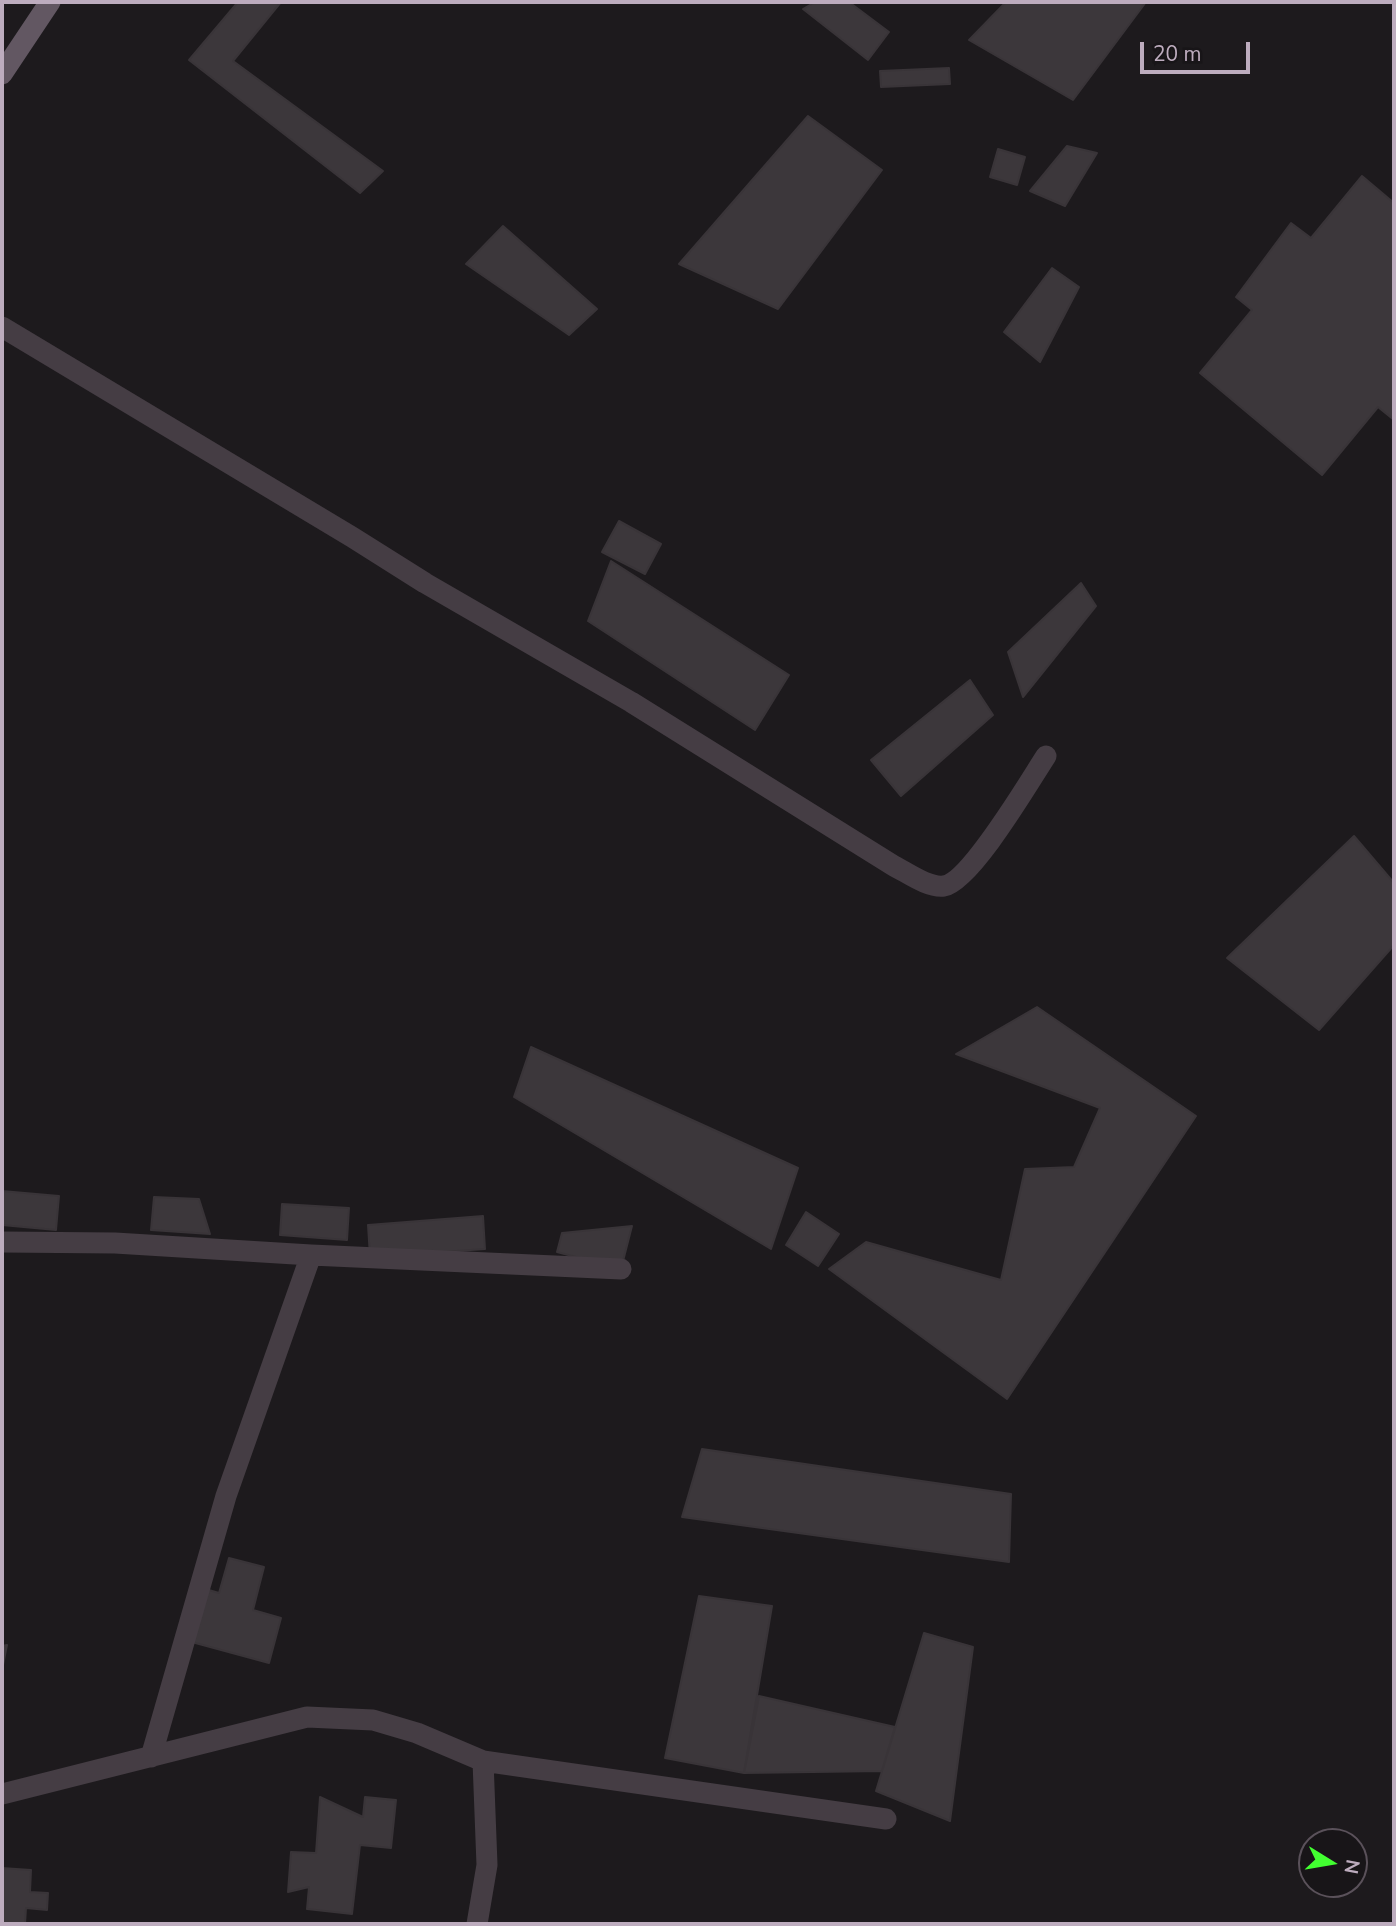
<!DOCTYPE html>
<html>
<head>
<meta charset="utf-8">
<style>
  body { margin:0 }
  #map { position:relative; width:1396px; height:1926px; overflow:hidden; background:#1d1a1d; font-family:"Nunito Sans",sans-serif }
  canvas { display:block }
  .frame { position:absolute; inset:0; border:4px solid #bdacbe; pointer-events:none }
  .north { position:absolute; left:1298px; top:1828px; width:70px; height:70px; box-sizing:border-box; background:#181518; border:2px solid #5a515a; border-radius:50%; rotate:101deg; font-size:19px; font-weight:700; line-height:28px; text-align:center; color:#bdacbe }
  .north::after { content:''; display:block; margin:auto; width:24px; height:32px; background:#42ff31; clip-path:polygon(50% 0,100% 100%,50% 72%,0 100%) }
  .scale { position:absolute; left:1140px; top:42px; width:110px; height:32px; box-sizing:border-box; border:4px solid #bdacbe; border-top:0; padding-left:9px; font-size:21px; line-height:24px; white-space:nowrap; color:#bdacbe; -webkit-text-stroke:5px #181518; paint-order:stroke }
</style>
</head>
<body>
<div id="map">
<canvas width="1396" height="1926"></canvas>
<div class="frame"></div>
<div class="north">N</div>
<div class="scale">20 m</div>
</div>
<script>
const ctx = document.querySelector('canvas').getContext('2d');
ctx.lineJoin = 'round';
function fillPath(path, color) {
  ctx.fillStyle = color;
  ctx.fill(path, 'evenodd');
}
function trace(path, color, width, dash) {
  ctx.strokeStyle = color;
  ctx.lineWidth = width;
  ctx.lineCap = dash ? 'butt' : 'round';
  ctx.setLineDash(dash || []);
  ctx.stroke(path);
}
const building = new Path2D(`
  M238,2H281L233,61L383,171L360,193L189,60Z
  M815,2H849L889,32L868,60L803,9Z
  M1006,2H1146L1073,100L969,40Z
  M949,68L950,84L881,87L880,71Z
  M808,116L882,170L778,309L679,264Z
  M1067,146L1097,153L1065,206L1030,191Z
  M998,149L1025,157L1017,185L990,177Z
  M1362,176L1394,203V420L1378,407L1322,475L1200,373L1252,310L1236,297L1291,223L1311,238Z
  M503,226L597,309L569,335L466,264Z
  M1052,268L1079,287L1040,362L1004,332Z
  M619,521L661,544L645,574L602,552Z
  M611,561L789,675L755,730L588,621Z
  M1081,583L1096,606L1023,697L1008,652Z
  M970,680L993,715L901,796L871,760Z
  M1354,836L1394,883V945L1319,1030L1227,958Z
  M1037,1007L1196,1116L1007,1399L829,1269L866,1242L1001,1280L1025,1169L1074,1167L1100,1108L956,1054Z
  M531,1047L798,1168L771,1249L514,1097Z
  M2,1191L59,1196L56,1230L2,1225Z
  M154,1197L199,1199L210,1234L151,1230Z
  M282,1204L349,1208L347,1240L280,1235Z
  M806,1212L839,1234L818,1266L786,1245Z
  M483,1216L485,1249L370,1257L368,1225Z
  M632,1226L621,1269L557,1252L562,1233Z
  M702,1449L1011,1494L1009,1562L682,1517Z
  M229,1558L264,1567L253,1610L281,1618L269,1663L188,1641L202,1588L219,1593Z
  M699,1596L772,1606L744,1773L665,1758Z
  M924,1633L973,1647L950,1821L876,1791Z
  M7,1645L2,1670V1646Z
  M759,1696L895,1727L882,1771L744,1773Z
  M320,1797L363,1817L365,1797L396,1800L391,1848L360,1845L352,1914L307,1909L309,1887L288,1892L291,1852L316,1853Z
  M2,1868L31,1870L30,1892L48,1893L47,1910L26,1908L25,1924H2Z`);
fillPath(building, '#3c373b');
trace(building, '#393438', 2);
trace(new Path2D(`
  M2,327L352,537L425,583L631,702L894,866C908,873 928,888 944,886C971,881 1029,782 1046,756
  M2,1242L115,1243L311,1255L621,1269
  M151,1757L226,1496L311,1255
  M483,1761L886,1819
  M2,1794L307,1717L373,1720L417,1733L483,1761L487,1865L477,1924`), '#453d44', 21);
trace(new Path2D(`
  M2,74L50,2`), '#625762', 21);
</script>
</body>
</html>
